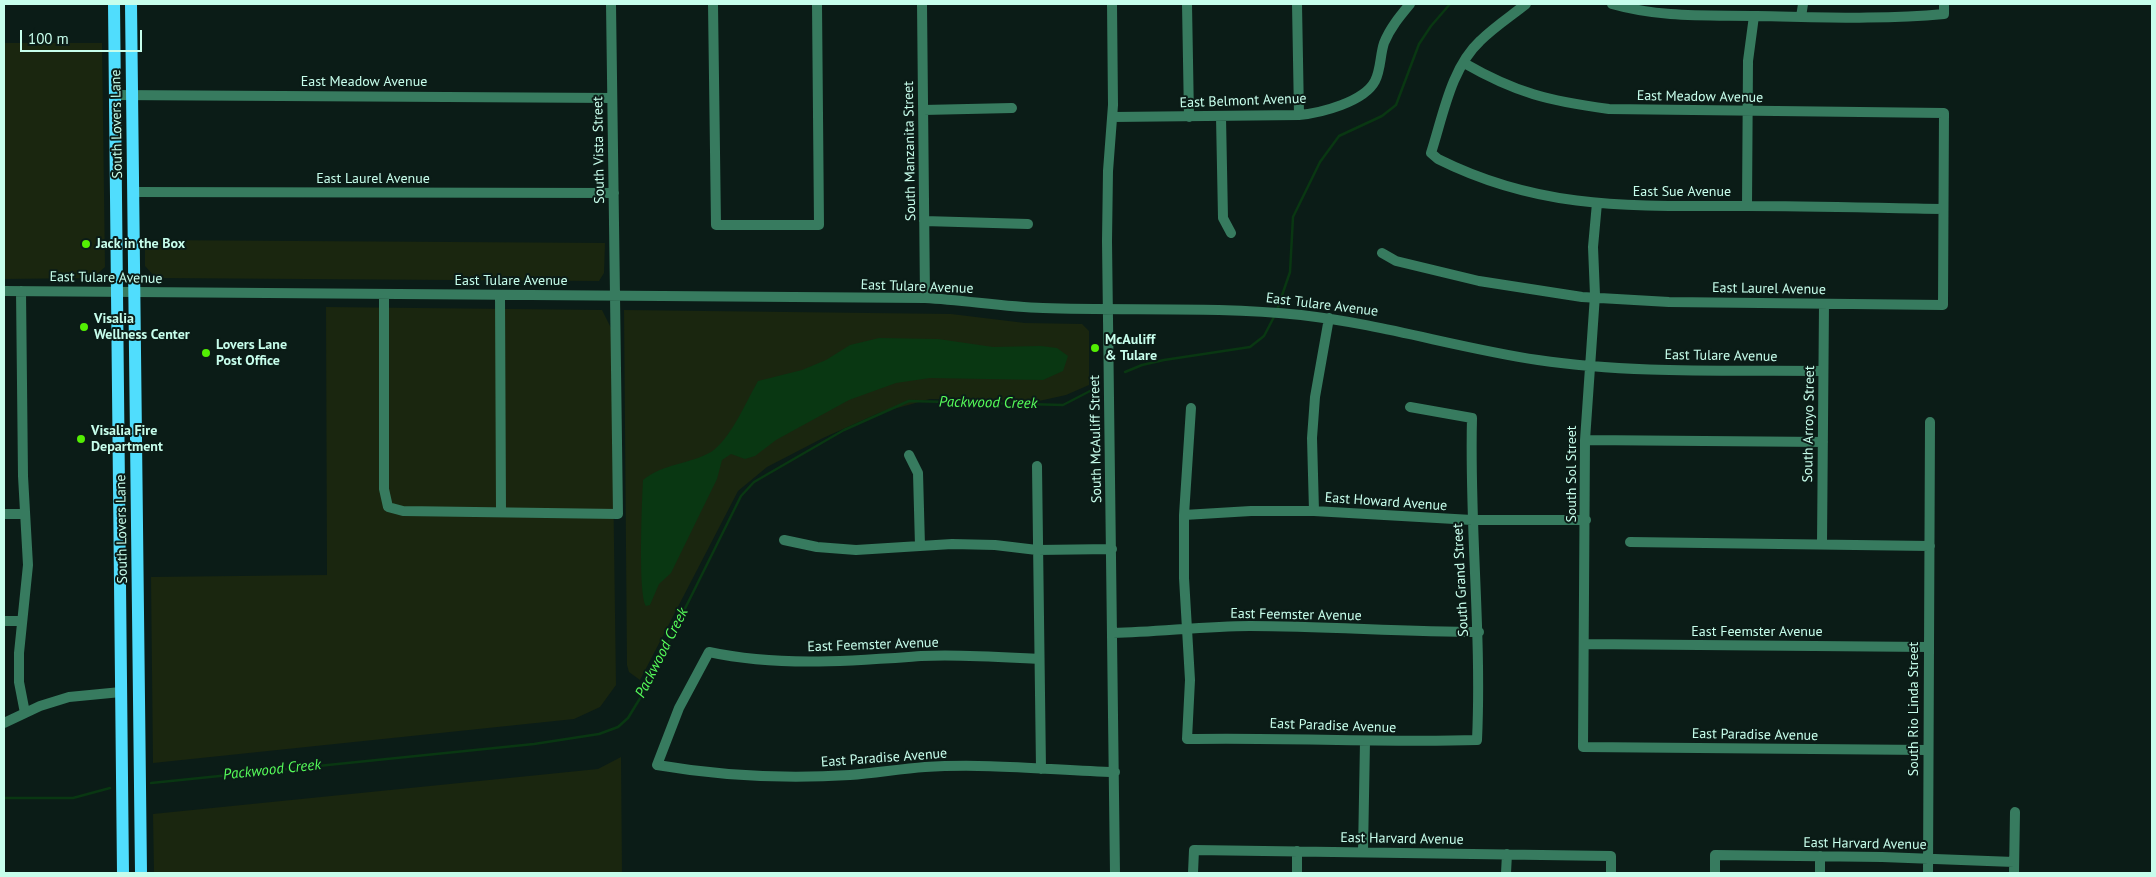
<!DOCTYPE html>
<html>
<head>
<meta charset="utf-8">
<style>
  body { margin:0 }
  #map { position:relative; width:2156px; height:877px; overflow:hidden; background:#0b1c17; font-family:"PT Sans",sans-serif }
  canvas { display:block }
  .frame { position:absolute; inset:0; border:5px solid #c7feec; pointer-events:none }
  .scale { position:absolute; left:20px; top:30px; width:122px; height:22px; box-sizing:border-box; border:2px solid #c7feec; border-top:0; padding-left:6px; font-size:15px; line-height:18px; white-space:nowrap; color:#c7feec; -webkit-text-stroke:4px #0b1c17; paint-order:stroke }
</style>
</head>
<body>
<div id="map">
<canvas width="2156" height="877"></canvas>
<div class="frame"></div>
<div class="scale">100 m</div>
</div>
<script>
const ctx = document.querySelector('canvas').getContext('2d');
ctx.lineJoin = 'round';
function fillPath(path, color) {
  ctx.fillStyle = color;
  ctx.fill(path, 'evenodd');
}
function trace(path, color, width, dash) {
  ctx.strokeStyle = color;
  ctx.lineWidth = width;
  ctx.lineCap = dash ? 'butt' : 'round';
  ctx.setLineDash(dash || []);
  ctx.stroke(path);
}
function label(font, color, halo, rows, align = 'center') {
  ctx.font = font + ' "PT Sans",sans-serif';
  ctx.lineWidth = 4;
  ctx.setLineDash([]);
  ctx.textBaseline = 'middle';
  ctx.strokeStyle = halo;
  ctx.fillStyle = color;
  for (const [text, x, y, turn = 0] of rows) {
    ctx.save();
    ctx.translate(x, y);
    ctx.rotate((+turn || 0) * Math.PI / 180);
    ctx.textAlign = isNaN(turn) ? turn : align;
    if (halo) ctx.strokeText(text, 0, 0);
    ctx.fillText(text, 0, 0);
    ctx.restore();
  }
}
fillPath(new Path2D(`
  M4,43H102L105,267L93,278L4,279Z
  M145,240L605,243L604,273L599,281L156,278L145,266Z
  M326,307L602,310L611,328L616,685L600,707L574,719L153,763L151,577L327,575Z
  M624,310L951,314L1025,323L1082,324L1089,331V385L1066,395L1039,401L930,399L879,413L823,438L767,467L738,491L640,680L629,672L627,665Z
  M621,757L622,873H154L153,814L598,769Z`), '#1a260f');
fillPath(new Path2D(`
  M879,338L938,339L993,347L1041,346L1057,348L1068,356L1063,371L1043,380L930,378L896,383L849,400L776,440L755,456L745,459L731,454L722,460L717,479L671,573L659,584L650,605L646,606C638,594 642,500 643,480C662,464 690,464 711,452C730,440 746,402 758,381L802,370L826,360L850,345Z`), '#093712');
trace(new Path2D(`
  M1277,310L1290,272L1293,217L1320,162L1339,136L1382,116L1396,105L1419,44L1431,26L1450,4
  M1125,372L1142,365L1164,360L1250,347L1264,336L1275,315
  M151,783L534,744L599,734L618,727L628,718L642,695L741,496L754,482L844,430L909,401L1063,405L1092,390
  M4,798H73L110,788`), '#093712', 2.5);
trace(new Path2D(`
  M713,4L716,225H819L817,4
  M922,4L925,298
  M1112,4L1113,105L1108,171L1107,241L1115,873
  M1187,4L1189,117
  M1297,4L1299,115
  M1526,4C1511,16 1494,27 1480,41C1451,68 1443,116 1431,153L1438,159C1542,211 1634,206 1746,206C1812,206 1878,208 1943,209
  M1612,4C1661,18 1707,15 1757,16C1819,17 1882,20 1944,14V4
  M1801,17L1803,4
  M115,95L612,98
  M923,110L1012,108
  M1113,117L1299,115C1321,113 1364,102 1375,81C1381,69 1380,55 1384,43C1390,28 1400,16 1410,4
  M1221,117L1223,218L1231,233
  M133,192L614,193
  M1597,203L1593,247L1595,295L1585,440L1583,747L1927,750
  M1747,206L1748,61L1754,16
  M924,221L1028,224
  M1382,253L1396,261L1479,281L1582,297L1669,302L1943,305L1944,113L1609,109C1549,101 1516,93 1464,63
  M4,291L925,298C965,300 1003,307 1043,308C1129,311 1215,306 1301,315C1382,324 1458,348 1538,360C1632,374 1729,370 1823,371
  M21,291L23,476L28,565L19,653V682L25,713
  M384,294V489L388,507L403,511L618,514L611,4
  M500,295L501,512
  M1191,408L1184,515V578L1190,680L1187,739C1284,737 1381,743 1477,740C1482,632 1469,526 1472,418L1410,407
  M1585,440L1823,442
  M909,455L918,473L920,546
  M1037,466L1041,769
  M1314,511L1312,438L1315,397L1329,318
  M4,514H24
  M1184,515L1251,511H1314L1472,520H1586
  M784,540L817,547L856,550L952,544L995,545L1037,550L1112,549
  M1630,542L1930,546
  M1822,544L1824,304
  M4,621H22
  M1113,633C1159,632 1205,626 1250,626C1326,626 1402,632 1479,632
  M1585,644L1928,647
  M1039,659C1000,657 960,654 921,656C850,661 778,667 709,652L679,708L657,765C721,776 785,779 850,775C875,773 900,769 925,767C988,763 1052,770 1115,772
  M4,723L40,706L69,697L121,692
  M1363,852L1365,741
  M1193,873L1194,850L1611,856V873
  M1297,873V851
  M1506,873L1507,854
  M1715,873V855L1882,857L2014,862
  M1820,873V856
  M1928,873L1930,422
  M2014,873L2015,812`), '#377b5f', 10);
trace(new Path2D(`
  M114,4L123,873
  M131,4L141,873`), '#50ddfd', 12);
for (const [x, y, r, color] of [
  [86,244,5,"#53ee03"],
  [84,327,5,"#53ee03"],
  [1095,348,5,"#53ee03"],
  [206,353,5,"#53ee03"],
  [81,439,5,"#53ee03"]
]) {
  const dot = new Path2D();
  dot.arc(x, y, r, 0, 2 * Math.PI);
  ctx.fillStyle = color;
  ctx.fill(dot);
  trace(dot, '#0b1c17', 2);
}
label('14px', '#c7feec', '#0b1c17', [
  ["East Meadow Avenue",364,82],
  ["East Meadow Avenue",1700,97,1],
  ["East Belmont Avenue",1243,101,-2],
  ["South Lovers Lane",117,124,-91],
  ["South Vista Street",599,150,-91],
  ["South Manzanita Street",910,151,-91],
  ["East Laurel Avenue",373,179],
  ["East Sue Avenue",1682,192],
  ["East Tulare Avenue",106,278,1],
  ["East Tulare Avenue",511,281],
  ["East Tulare Avenue",917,287,2],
  ["East Laurel Avenue",1769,289,1],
  ["East Tulare Avenue",1322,305,7],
  ["East Tulare Avenue",1721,356,1],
  ["South Arroyo Street",1809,424,-89],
  ["South McAuliff Street",1096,439,-91],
  ["South Sol Street",1572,474,-90],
  ["East Howard Avenue",1386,502,4],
  ["South Lovers Lane",122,529,-91],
  ["South Grand Street",1461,580,-93],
  ["East Feemster Avenue",1296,615,1],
  ["East Feemster Avenue",1757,632],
  ["East Feemster Avenue",873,645,-2],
  ["South Rio Linda Street",1914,709,-90],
  ["East Paradise Avenue",1333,726,2],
  ["East Paradise Avenue",1755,735,1],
  ["East Paradise Avenue",884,758,-4],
  ["East Harvard Avenue",1402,839,1],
  ["East Harvard Avenue",1865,844,1]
]);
label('bold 14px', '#c7feec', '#0b1c17', [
  ["Jack in the Box",96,244],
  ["Visalia",94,319],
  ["Wellness Center",94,335],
  ["McAuliff",1105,340],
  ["& Tulare",1105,356],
  ["Lovers Lane",216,345],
  ["Post Office",216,361],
  ["Visalia Fire",91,431],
  ["Department",91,447]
], 'left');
label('italic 15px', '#56fd5a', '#0b1c17', [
  ["Packwood Creek",988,403,1],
  ["Packwood Creek",662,653,-63],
  ["Packwood Creek",272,770,-6]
]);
</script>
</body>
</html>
